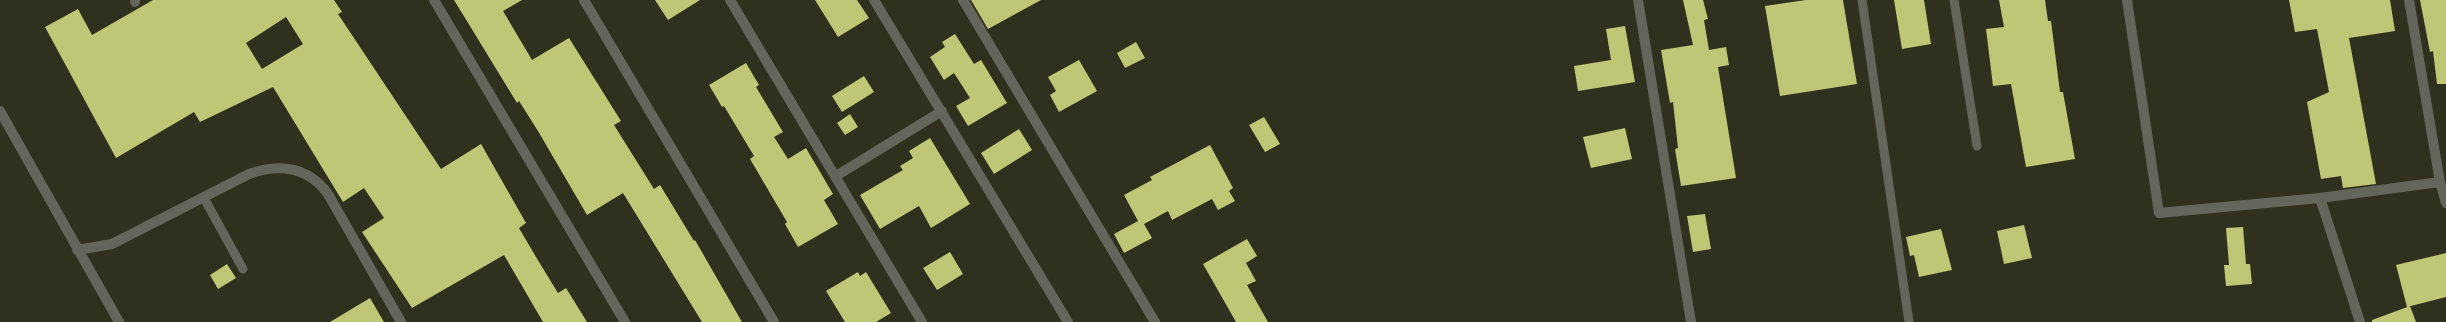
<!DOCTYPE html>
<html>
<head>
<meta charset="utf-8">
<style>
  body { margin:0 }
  canvas { display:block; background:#2f311e }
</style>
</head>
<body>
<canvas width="2446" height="322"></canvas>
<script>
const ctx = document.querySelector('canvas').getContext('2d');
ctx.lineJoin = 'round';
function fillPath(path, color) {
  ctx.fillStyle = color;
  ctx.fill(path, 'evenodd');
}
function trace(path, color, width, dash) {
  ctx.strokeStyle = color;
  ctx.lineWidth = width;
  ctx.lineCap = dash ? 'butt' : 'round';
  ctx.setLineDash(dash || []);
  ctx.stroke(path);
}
fillPath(new Path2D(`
  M153,0H334L342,12L338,14L441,169L481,144L526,223L519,228L536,257L558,293L566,288L587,322H543L504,255L412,308L362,232L384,218L364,188L343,202L273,87L200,122L194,112L116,158L45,27L78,9L92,35ZM286,17L303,44L262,69L246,43Z
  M454,0H522L503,11L532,60L569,38L621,121L614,125L654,189L660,185L694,241L695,240L742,322H702L623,193L587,215L538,131L519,101L517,103Z
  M655,0H700L668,20Z
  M815,0H857L869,18L838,37Z
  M971,0H1041L988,29Z
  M1683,0H1703L1708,19L1704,20L1709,50L1726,47L1729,65L1718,67L1736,178L1681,186L1675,149L1678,148L1673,102L1670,103L1661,50L1693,45Z
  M1806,0H1843L1857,84L1780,96L1765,6Z
  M1894,0H1924L1931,44L1902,49Z
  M1999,0H2045L2048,21H2051L2060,92H2063L2075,159L2026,167L2011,84L1993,86L1986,29L2004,27Z
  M2289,0H2390L2395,31L2349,38L2376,184L2343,188L2341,176L2321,179L2307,102L2329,92L2317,29L2295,32Z
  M2420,0H2446V84H2437L2433,51L2430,52Z
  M1625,26L1635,82L1578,91L1574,66L1611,60L1606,29Z
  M955,34L974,64L981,60L1007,103L968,126L956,106L970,98L954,73L944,80L930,57L945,47L942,42Z
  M1136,42L1145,58L1125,68L1117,53Z
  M1079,60L1097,91L1059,112L1050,95L1056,91L1048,77Z
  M746,63L759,85L756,87L783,132L774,137L788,159L806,148L833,194L824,200L838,224L798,247L785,224L787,222L750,159L754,156L724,106L722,107L709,85Z
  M864,76L874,92L842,112L832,96Z
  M850,114L858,127L845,135L837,123Z
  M1264,117L1280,144L1265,152L1249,125Z
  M1625,128L1632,159L1591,168L1583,137Z
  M1019,129L1032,150L994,174L981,153Z
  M930,138L970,204L931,228L919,206L880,229L860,195L903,170L900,166L913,158L909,151Z
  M1210,145L1233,188L1229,191L1235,201L1218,210L1212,199L1172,220L1168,211L1144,224L1152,238L1124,253L1114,234L1138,221L1124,195L1152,180L1150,177Z
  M1705,214L1711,249L1693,252L1687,216Z
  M2024,225L2032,258L2004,264L1997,231Z
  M2243,227L2246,264H2250L2252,284L2226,286L2224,265H2229L2226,228Z
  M1941,229L1952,270L1919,277L1914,255L1910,256L1906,237Z
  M1247,239L1257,256L1246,263L1256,281L1247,285L1268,322H1236L1203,264Z
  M950,252L963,274L937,290L923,268Z
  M2446,253V297L2407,307L2396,265Z
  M227,264L236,278L218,289L210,275Z
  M858,272L860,276L866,272L891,313L876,322H845L826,291Z
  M370,298L384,322H330Z
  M2410,306L2416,322H2372V320Z`), '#bfc676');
trace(new Path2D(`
  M1862,0L1909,322
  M1954,0L1977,146
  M204,198L243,269`), '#64655b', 9);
trace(new Path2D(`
  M135,0V2
  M434,0L625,322
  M584,0L774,322
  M730,0L922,322
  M874,0L1068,322
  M963,0L1155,322
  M1638,0L1691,322
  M2127,0L2159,213L2320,198L2440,182
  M2409,0L2440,182L2446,203
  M0,111L119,322
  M836,176L942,111
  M2320,198L2360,322
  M77,250L112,244L249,174C280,163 308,167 328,194L401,322`), '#64655b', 10);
</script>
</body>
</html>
